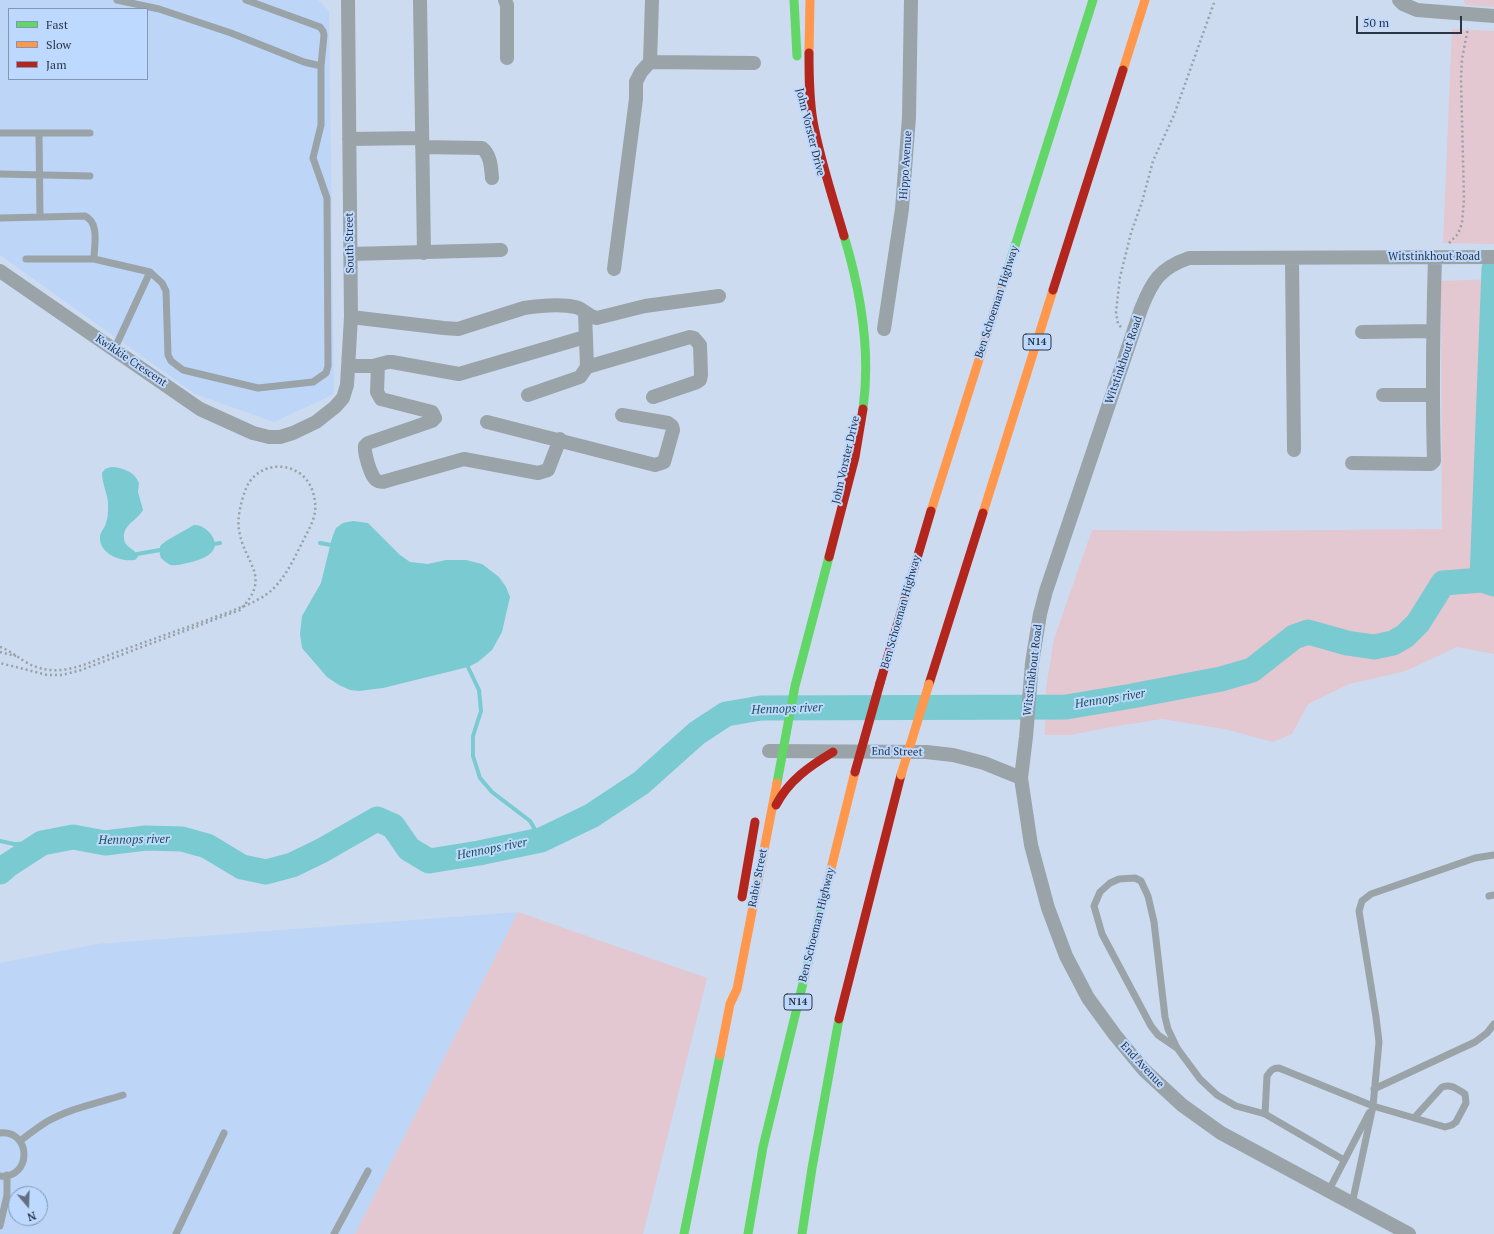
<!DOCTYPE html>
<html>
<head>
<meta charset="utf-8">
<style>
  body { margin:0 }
  #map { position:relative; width:1494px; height:1234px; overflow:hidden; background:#ccdbf0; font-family:"PT Serif",serif }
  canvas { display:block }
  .legend { position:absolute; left:8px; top:8px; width:140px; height:72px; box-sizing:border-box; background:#bdd9ff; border:1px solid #8297b4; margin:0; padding:5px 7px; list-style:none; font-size:12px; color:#2a3544 }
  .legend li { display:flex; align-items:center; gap:8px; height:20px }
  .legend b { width:20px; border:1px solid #8297b4 }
  .north { position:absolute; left:8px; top:1186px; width:40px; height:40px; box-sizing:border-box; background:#bdd9ff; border:1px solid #8297b4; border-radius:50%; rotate:161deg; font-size:11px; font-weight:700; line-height:16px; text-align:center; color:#2a3544 }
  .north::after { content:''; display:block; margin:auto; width:14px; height:18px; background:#636f80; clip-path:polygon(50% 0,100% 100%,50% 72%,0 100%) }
  .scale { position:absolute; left:1356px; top:16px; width:106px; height:18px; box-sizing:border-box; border:2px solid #2a3544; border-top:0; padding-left:5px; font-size:12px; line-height:14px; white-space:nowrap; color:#2a3544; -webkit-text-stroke:3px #bdd9ff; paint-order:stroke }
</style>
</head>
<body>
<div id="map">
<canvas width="1494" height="1234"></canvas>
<ul class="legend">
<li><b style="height:5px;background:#63d668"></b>Fast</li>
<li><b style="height:5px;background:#ff974d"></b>Slow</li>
<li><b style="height:5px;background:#b3261e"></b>Jam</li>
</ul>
<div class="north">N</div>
<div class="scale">50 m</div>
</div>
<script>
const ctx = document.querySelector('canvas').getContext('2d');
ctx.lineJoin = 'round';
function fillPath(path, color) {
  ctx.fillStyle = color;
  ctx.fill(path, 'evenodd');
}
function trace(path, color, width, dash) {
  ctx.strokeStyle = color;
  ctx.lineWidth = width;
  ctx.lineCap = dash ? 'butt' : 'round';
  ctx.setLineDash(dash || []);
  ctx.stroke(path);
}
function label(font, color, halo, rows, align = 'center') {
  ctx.font = font + ' "PT Serif",serif';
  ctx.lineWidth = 4;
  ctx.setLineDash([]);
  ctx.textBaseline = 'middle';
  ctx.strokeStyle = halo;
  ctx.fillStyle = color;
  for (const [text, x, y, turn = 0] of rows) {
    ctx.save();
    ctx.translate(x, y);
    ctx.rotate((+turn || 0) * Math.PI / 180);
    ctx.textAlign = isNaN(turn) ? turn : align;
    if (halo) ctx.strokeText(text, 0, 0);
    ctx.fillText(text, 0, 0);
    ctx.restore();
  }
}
fillPath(new Path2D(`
  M0,0H318L329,11L334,394L274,422L195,394L0,255ZM9,9H147V79H9Z
  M518,912L355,1234H0V963L97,944ZM16,1194H40V1218H16Z`), '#bdd5f7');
fillPath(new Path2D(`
  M1464,0H1494V7L1465,5Z
  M1452,29L1494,31V244L1443,243Z
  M1494,279V654L1457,647L1406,671L1349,684L1308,704L1292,734L1273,742L1225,729L1162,719L1111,727L1070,735H1045L1046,688L1054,639L1092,530L1228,531L1442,529L1441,281Z
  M518,912L707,978L643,1234H355Z`), '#e3c7d1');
fillPath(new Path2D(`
  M111,467C122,467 135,472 139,483L138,492L143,510C137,521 123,524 124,538C124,548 136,548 138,557L135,560C121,562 99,554 100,537C100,532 105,528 106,523C108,518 108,512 108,507C109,496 102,485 102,473L105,469Z
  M353,521L368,523L400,555L410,562L428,564L446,560H466L482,564L499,577L506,587L510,597L502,632L492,650L478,662L468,667L383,688L359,691L350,690L339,685L327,677L302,648L300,634L302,616L321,583L332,538L336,528L343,523Z
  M194,525C201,525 205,528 210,533C225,552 202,560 187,563C182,564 176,566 171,565C168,564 163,560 161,558C159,554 160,550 160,546L166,541Z`), '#79cad1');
trace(new Path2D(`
  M320,543L331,545
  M214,544L220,543
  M137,554L160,550
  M468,667L479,690L481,711L473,736V756L480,778L492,792L530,821L541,840
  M0,841L14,844L42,843`), '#79cad1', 4);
trace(new Path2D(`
  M1482,580L1494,269
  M0,872L8,865L42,843L73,837L105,843L146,838L182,839L207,846L242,867L266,872L292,865L321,851L377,819L393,826L409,849L429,861L479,853L541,840L591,816L641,783L697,733L726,714L761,708L1066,707L1132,696L1221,679L1252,670L1294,637L1308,632L1347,643L1374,647L1393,643L1405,636L1418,623L1443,583L1482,580L1494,584`), '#79cad1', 25);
trace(new Path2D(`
  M1449,243L1458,234L1462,223L1464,199L1461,79L1462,59L1468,28
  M1121,327L1118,324L1116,312L1120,277L1131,233L1142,202L1153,161L1174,115L1215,0
  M0,647C9,650 16,656 24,661C53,679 80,667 109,655L232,611C240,607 249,605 257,600C282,588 292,562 304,539C310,527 317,516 315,502C314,492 310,482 302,475C282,459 253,467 245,491C241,502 237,518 239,530C244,564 273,576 240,610L81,670L62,675H47L0,663
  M0,652L16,656`), '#99a0a7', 2.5, [2, 3]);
trace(new Path2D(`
  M246,0L320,27L323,31L324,35L321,66
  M0,133H90
  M39,134L40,216
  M0,174L90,176
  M0,218L85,216C100,223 94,246 94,259
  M26,259H94L150,272L162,283L166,291L168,355L171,361L183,370L258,388L313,382L326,373L328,366L327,198L313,158L321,125V66L304,62L231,33L159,9L117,0
  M114,350L150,272
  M1489,896L1494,895
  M1177,1048L1158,1035L1151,1026L1102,934L1094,906L1100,892L1110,883L1119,879L1135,878L1141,881L1148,896L1154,922L1165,1017L1168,1029L1177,1048L1200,1079L1217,1095L1236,1106L1265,1114L1344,1160
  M1374,1089L1475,1042L1487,1033L1494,1024
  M1265,1114L1267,1076C1271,1070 1273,1068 1279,1068L1373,1106L1445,1127L1452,1125L1456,1122L1466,1103L1465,1094C1457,1089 1452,1084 1442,1087L1414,1118
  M0,1133C32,1130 32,1179 0,1176
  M20,1141C29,1134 38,1127 48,1121C71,1108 98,1103 123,1095
  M1328,1192L1369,1113
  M1352,1204L1373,1106L1379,1042L1376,1017L1359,911L1362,901L1371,894L1475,858L1494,855
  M0,1226L7,1195V1175
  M176,1234L224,1133
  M334,1234L368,1171`), '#9aa3a7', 7);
trace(new Path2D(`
  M420,0L424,253
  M505,0L507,5V58
  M1399,0L1403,4L1417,10L1494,16
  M650,62L754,63
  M349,139L422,138
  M422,147L482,148C491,155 491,168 492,178
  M350,254L501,250
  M1292,259L1294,450
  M614,269L636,99V82L641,72L650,62L652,0
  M0,271L200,409L253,433L269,437H280L293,433L316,422L335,407L343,398L347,385L351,317L348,0
  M351,317L444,328L458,329L524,308C538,306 561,304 575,307C583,308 588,317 597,318L645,306L719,296
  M884,329L902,209L909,117L911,0
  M1362,332L1432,331
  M378,365L377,392L381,399L432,412L435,418L432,421L368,443L365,446C364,453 371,477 376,480C380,483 383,482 386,481L464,459L538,473L548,470L560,439
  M348,366H373L388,362H392L459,374L585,337
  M587,367L690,337L694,338L700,345L701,375L700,380L697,382L653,397
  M528,395L580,377L587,367L585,312
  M1383,395H1432
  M487,422L655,465L664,462L673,430L672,426L668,423L622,415
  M1352,463L1431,464L1434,461C1432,393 1433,325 1435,257
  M769,751L926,752L953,755L984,763L1021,778
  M1409,1234L1221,1133L1182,1105L1144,1070L1115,1035L1088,998L1066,956L1048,908L1031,845L1021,778L1026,737L1032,663L1040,614L1046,591L1141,309C1152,281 1160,268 1189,258L1494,257`), '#9aa3a7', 14);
trace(new Path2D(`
  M794,0L797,56
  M844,236C861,292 871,351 863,409
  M1008,268L1093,0
  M777,783L795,686L829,557
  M684,1234L720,1055
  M748,1234L763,1147L825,893
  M802,1234L812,1168L839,1019`), '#63d668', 9);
trace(new Path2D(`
  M809,53L810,0
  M1123,70L1145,0
  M931,511L1008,268
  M983,513L1053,290
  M825,893L855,772
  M720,1055L730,1004L737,989L777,783`), '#ff974d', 9);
trace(new Path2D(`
  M809,53C809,76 809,98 813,121C820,160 833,198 844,236
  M1053,290L1123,70
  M829,557L855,457L863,409
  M880,683L931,511
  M929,684L983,513
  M776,805C789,780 810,766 833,752
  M742,897L755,822
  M839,1019L901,775`), '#b3261e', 9);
trace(new Path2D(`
  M901,775L929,684`), '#ff974d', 9);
trace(new Path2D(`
  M855,772L880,683`), '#b3261e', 9);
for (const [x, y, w] of [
  [1037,342,28],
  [798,1002,28]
]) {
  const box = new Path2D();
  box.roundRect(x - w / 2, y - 8, w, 16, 3);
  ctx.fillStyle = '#bdd9ff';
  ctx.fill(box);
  trace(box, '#2a3544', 1);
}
label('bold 10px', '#2a3544', null, [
  ["N14",1037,342],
  ["N14",798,1002]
]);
label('11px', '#2a3544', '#bdd9ff', [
  ["John Vorster Drive",810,132,76],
  ["Hippo Avenue",906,165,-86],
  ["South Street",350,243,-91],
  ["Witstinkhout Road",1434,257],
  ["Ben Schoeman Highway",997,302,-72],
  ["Witstinkhout Road",1124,360,-71],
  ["Kwikkie Crescent",131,361,34],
  ["John Vorster Drive",846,460,-77],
  ["Ben Schoeman Highway",901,612,-74],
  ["Witstinkhout Road",1033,670,-83],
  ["End Street",897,752,1],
  ["Rabie Street",758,878,-79],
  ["Ben Schoeman Highway",817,925,-76],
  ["End Avenue",1142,1065,47]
]);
label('italic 12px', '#1d4d4e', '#bdd9ff', [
  ["Hennops river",1110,699,-9],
  ["Hennops river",787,709,-2],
  ["Hennops river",134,840,-1],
  ["Hennops river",492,849,-11]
]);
</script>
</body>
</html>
